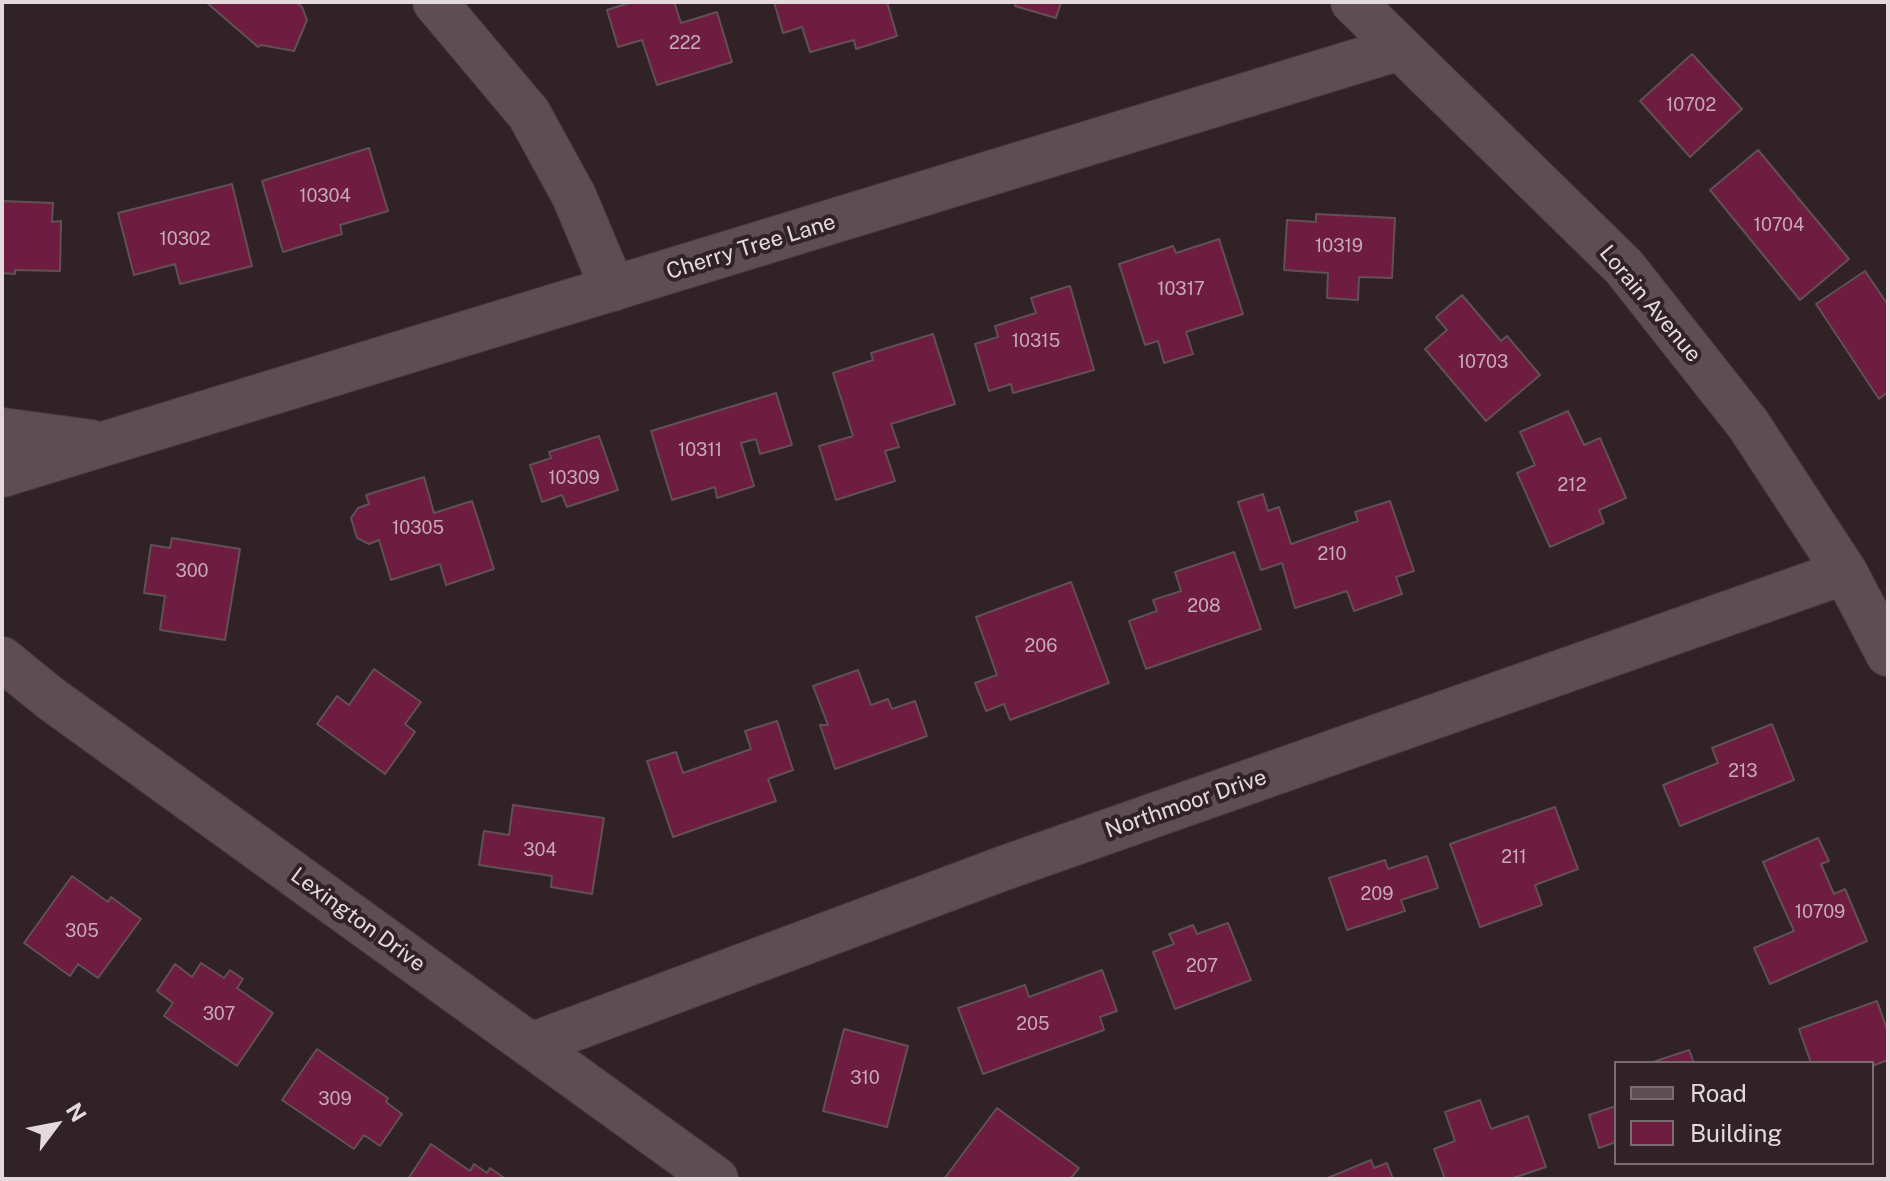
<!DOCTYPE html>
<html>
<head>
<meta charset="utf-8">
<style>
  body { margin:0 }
  #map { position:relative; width:1890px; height:1181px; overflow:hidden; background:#302226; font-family:"Public Sans",sans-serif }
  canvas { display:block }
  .frame { position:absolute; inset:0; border:4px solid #e4dadd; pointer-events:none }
  .legend { position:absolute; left:1614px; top:1061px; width:260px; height:104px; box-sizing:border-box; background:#302226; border:2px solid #786c6f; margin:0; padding:10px 14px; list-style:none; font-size:24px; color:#e4dadd }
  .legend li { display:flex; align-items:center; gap:16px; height:40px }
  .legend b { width:40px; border:2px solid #786c6f }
  .north { position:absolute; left:16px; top:1085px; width:80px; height:80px; -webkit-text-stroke:6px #302226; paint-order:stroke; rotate:58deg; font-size:22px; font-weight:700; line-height:32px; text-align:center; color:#e4dadd }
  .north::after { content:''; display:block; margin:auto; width:28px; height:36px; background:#e4dadd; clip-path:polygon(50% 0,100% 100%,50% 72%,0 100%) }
</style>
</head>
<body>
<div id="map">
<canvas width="1890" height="1181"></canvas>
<div class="frame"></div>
<ul class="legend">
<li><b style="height:10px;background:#5e4e53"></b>Road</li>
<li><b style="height:22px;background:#6e1c3f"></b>Building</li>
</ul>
<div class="north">N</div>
</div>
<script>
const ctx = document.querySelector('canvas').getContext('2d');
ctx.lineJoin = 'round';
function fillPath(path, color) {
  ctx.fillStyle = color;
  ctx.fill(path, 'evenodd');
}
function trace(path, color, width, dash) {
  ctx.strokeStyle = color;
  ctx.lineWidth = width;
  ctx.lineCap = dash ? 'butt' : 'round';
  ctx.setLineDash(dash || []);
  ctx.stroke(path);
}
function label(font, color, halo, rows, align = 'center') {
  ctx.font = font + ' "Public Sans",sans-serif';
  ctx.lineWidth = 8;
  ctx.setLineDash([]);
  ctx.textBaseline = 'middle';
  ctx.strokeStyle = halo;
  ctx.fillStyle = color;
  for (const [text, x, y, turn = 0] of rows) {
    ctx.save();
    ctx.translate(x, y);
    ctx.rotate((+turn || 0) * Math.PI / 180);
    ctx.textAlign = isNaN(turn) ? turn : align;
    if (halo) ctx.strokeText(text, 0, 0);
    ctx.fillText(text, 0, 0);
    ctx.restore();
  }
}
const building = new Path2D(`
  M206,2H296L302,7L307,20L294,51L261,45L258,47Z
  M632,2H674L681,23L717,12L732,62L657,85L642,40L618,47L607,10Z
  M774,2H887L897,36L856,49L854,40L810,52L802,27L783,33Z
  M1016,2H1061L1056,18L1015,6Z
  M1692,54L1742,109L1690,157L1640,101Z
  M369,148L388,211L340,225L342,234L283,252L262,181Z
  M1758,150L1849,259L1800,300L1710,190Z
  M232,184L252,266L180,284L175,264L134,275L118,213Z
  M2,201L53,203L52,222L61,221L60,271L15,270V274L2,273Z
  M1316,214L1395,218L1392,278L1359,277L1358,300L1327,298L1328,273L1284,270L1287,220L1316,222Z
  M1219,239L1243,314L1186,332L1193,354L1164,363L1158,341L1145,345L1119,264L1173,246L1176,253Z
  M1865,271L1888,305V392L1879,399L1816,304Z
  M1070,286L1094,370L1013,393L1011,384L989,391L975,344L998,337L995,326L1036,313L1031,298Z
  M1462,295L1501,341L1507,336L1540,375L1486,421L1425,349L1447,330L1436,317Z
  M933,334L955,404L891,424L899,447L885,451L895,481L836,500L819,446L853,436L833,373L873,360L871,353Z
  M776,393L792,445L760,454L756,439L741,443L754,486L717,498L715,487L672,500L651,431Z
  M1568,411L1584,445L1600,438L1626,498L1599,510L1604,523L1550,547L1517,473L1535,465L1520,432Z
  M599,436L618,490L567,507L562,495L542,502L530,465L551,458L549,452Z
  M424,477L434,513L472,501L494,569L446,585L440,564L391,580L379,540L369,544L357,538L351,518L358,508L369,504L366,495Z
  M1263,494L1268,511L1279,507L1291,544L1358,521L1355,512L1390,501L1414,571L1396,577L1402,594L1354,611L1347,591L1295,608L1282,563L1261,570L1238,502Z
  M172,538L240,549L225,640L160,630L165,596L144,593L151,545L170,548Z
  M1234,552L1261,629L1146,669L1129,621L1157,611L1153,600L1181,591L1175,572Z
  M1071,582L1109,683L1010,720L1004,704L986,711L975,683L997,675L976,617Z
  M374,669L421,702L405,724L415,732L385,774L317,724L337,696L349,705Z
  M858,670L871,705L888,699L892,709L915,701L927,736L835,769L820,725H828L813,686Z
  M777,721L793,770L768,779L776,801L673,837L647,761L676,752L683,773L751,749L745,731Z
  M1772,724L1794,780L1680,826L1663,785L1718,763L1712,748Z
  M513,805L604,818L592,894L551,887L552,876L479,865L484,831L509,835Z
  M1555,807L1578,869L1535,885L1542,905L1480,927L1450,844Z
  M1818,838L1829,861L1821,864L1834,894L1845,889L1867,941L1770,984L1754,948L1794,931L1763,862Z
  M1427,856L1438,888L1401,900L1405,911L1347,930L1329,878L1385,860L1388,869Z
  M72,876L108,902L111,897L141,919L98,978L78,964L70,976L24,943Z
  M1228,923L1251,980L1175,1009L1153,952L1174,944L1169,934L1193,925L1197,934Z
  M201,963L224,978L230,970L243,979L237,988L273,1013L237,1066L164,1016L173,1003L157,991L175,964L192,977Z
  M1102,970L1117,1011L1100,1017L1104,1030L983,1074L958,1008L1025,985L1029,997Z
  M1877,1001L1888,1032V1060L1872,1066V1063H1811L1799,1029Z
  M844,1029L908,1046L887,1127L823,1111Z
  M317,1049L388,1098L386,1102L402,1114L380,1146L364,1135L354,1149L282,1100Z
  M1689,1050L1694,1063H1650Z
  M1480,1100L1491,1129L1528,1116L1546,1167L1510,1179H1445L1434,1149L1455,1141L1445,1112Z
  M1616,1106V1142L1599,1148L1589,1115Z
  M997,1108L1079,1168L1070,1179H944Z
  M431,1144L470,1171L474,1164L487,1173L490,1168L503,1177L501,1179H408Z
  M1371,1160L1374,1168L1387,1163L1393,1179H1325Z`);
fillPath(building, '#6e1c3f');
trace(building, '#615055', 2);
const street = new Path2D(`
  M435,2L529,114L574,196L613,289
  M1353,2L1624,267L1748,424L1845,572L1888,654
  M2,430L91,442
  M2,475L1400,48
  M2,659L50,698L716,1179
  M531,1045L1004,868L1845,572`);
trace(street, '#493d40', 46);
trace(street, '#5e4e53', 44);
label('18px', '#c6aab6', null, [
  ["222",685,43],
  ["10702",1691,105],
  ["10304",325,196],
  ["10704",1779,225],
  ["10302",185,239],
  ["10319",1339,246],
  ["10317",1181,289],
  ["10315",1036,341],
  ["10703",1483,362],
  ["10311",700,450],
  ["10309",574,478],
  ["212",1572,485],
  ["10305",418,528],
  ["210",1332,554],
  ["300",192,571],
  ["208",1204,606],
  ["206",1041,646],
  ["213",1743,771],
  ["304",540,850],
  ["211",1514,857],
  ["209",1377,894],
  ["10709",1820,912],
  ["305",82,931],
  ["207",1202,966],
  ["307",219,1014],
  ["205",1033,1024],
  ["310",865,1078],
  ["309",335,1099]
]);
label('22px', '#e4dadd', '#302226', [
  ["Cherry Tree Lane",751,247,-17],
  ["Lorain Avenue",1650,304,50],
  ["Northmoor Drive",1186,804,-19],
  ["Lexington Drive",358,920,36]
]);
</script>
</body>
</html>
